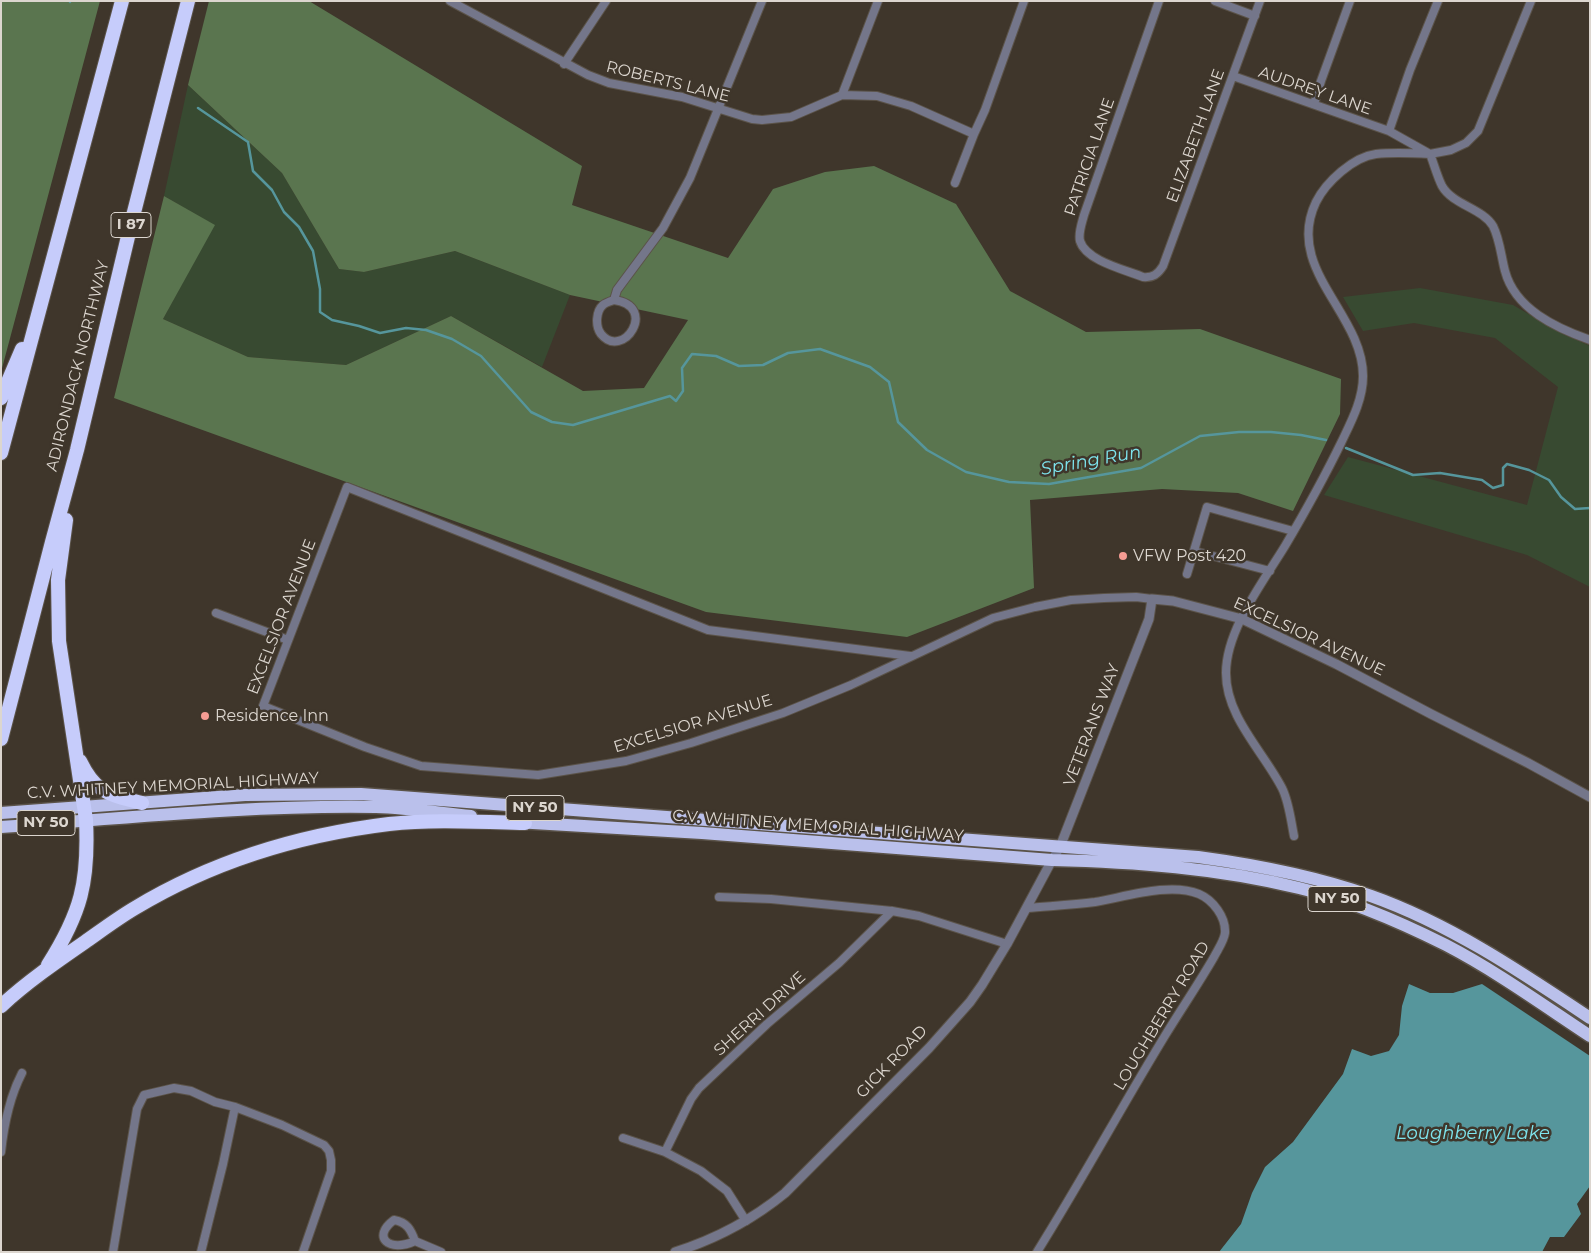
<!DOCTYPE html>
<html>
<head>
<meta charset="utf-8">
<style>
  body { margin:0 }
  #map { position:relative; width:1591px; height:1253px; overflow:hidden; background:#3f362b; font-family:Montserrat,sans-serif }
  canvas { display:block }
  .frame { position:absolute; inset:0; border:2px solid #dcd6cf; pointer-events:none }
</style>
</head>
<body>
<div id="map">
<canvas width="1591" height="1253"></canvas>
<div class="frame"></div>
</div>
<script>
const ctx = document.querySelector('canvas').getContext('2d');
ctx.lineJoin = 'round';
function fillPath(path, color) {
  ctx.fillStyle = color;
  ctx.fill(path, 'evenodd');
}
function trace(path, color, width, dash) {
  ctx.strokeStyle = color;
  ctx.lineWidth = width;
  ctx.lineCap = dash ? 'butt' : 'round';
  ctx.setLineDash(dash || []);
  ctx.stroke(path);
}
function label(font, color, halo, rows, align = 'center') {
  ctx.font = font + ' Montserrat,sans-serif';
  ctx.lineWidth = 5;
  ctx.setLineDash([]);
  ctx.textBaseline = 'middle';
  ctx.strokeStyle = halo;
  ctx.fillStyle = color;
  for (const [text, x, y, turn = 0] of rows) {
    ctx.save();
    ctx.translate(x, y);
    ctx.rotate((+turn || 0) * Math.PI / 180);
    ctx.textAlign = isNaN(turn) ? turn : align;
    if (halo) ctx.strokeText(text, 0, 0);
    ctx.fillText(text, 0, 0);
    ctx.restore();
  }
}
fillPath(new Path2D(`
  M188,85L282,173L339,269L364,272L455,251L570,295L542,367L451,316L346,365L248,357L163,319L214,225L164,196Z
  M1420,288L1513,305L1561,333L1590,346V587L1527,555L1324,495L1348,457L1527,505L1558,387L1495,338L1414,323L1363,331L1343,297Z`), '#384a31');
fillPath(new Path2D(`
  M1,1H100L1,372Z
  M209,1H309L582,166L572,205L728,258L773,189L825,172L874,166L956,204L1010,291L1086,332L1200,329L1341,379L1340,414L1293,511L1238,493L1162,489L1030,500L1034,588L907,637L706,612L114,398L164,196L215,225L163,319L248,357L346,365L451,316L583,391L644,388L688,320L570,295L455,251L364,272L339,269L282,173L188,85Z`), '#5a754f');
fillPath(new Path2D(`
  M1409,984L1430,993H1453L1482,984L1590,1056V1186L1577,1204L1581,1214L1564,1237H1550L1542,1252H1219L1241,1224L1252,1193L1265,1167L1293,1142L1343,1074L1352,1049L1371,1056L1389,1051L1399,1035L1402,1006Z`), '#56969c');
trace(new Path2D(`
  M70,1V2
  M198,108L248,142L253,171L272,190L284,212L299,227L313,251L320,289V312L332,320L359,326L380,333L406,328L426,330L452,339L481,356L531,412L552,422L573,425L670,396L676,401L683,391L682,368L692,354L716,356L739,366L763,365L788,353L820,349L870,367L889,382L898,422L927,450L966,472L1009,482L1049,484L1141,468L1200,436L1239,432H1271L1301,435L1326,440
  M1346,448L1413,475L1440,473L1482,480L1493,488L1503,485V468L1507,464L1529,470L1549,480L1561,497L1575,509L1590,508`), '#56969c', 2.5);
const minor = new Path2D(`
  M450,1L588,75L609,83L682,97L752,119L762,120L791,117L842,95L877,96L911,106L974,134
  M1159,1L1084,215C1082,223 1078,233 1080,241C1086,261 1126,270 1143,277C1153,278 1158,274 1163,266L1260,1
  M1215,1L1255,16
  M564,64L606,1
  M1233,76L1389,131L1430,154L1451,150L1466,143L1478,131L1531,1
  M842,95L878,1
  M1314,104L1321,81L1350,1
  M1389,131L1410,70L1438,1
  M955,183L974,134L985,110L1024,1
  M614,300C659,306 623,361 601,334C595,326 596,311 603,305C605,303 611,301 614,300L617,290L663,228L690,178L762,1
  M1194,551L1270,571
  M1187,574L1207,507L1293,531
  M216,613L288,640
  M910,656L708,630L347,487L263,706L365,747L421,766L538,775L626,761L691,743L783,713L851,685L993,618L1035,607L1071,600L1104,598L1136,597L1152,599
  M1294,836C1291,821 1289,802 1282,788C1263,751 1226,717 1226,673C1226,630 1263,582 1285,546C1305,512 1324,478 1341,443C1351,422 1363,400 1363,376C1363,313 1284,269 1316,202C1326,182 1353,157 1376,154C1394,152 1412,153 1430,154C1434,164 1437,176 1442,186C1453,205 1482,208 1493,226C1500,240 1501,256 1505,271C1515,309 1556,328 1590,340
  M719,897L771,899L892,911L919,916L1007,944
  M1027,908C1049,906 1072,905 1095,902C1125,897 1170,882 1199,894C1213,900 1226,917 1225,933C1224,941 1218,949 1214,957C1199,983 1182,1008 1166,1034C1122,1106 1082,1180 1037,1252
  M623,1138L665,1152L701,1171L727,1191L746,1221
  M1,1152C4,1124 9,1098 22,1073
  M665,1152L691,1099L699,1088L767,1024L839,963L892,911
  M394,1220C407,1222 411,1230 415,1241C389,1253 371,1237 394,1220Z
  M415,1241L441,1252
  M113,1252L137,1109L144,1095L174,1088L191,1091L215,1102L235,1107L282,1125L324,1145L329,1151L331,1160V1171L303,1252
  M201,1252L223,1164L235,1107`);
const tertiary = new Path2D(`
  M675,1252C716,1239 752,1220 785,1193L929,1048L970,1002L982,985L1007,944L1052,860L1060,847L1149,619L1152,599L1173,601L1242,619L1336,664L1431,714L1528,763L1590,797`);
const trunk = new Path2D(`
  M1,813L245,795L361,794L1198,857C1257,865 1315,876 1371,896C1450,924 1521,972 1590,1018
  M516,822L702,833L1052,860C1134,862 1218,868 1299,888C1350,900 1400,922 1446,945C1496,971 1543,1005 1590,1036
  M1,827C126,818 251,805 376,807C408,808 440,813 471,816`);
const motorway = new Path2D(`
  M1,398L22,349
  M1,453L122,1
  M1,739L52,542L77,450L131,224L188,1
  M80,761C96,794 109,794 142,803
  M48,965C81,913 89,882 86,820L59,641L58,580L66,520
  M1,1006C27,982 56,962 85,942C102,930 118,918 135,908C213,861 299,835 389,824C434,819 480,822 525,823`);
trace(minor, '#5b5349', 10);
trace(tertiary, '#5b5349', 11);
trace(trunk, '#5b5349', 15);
trace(motorway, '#5b5349', 16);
trace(minor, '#74768a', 8);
trace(tertiary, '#74768a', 9);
trace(trunk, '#bac0eb', 12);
trace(motorway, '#c6ccfb', 14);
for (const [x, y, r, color] of [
  [1123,556,5,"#f59c93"],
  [205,716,5,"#f59c93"]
]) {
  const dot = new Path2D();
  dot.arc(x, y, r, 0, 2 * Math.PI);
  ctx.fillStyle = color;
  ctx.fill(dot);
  trace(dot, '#3f362b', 2);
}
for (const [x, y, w] of [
  [131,225,40],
  [535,808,58],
  [46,823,58],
  [1337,899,58]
]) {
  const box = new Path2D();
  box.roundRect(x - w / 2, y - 12.5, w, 25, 4);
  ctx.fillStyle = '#3f362b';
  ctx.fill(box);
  trace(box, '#dcd6cf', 1);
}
label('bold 15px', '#dcd6cf', null, [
  ["I 87",131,225],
  ["NY 50",535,808],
  ["NY 50",46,823],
  ["NY 50",1337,899]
]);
label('16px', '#dcd6cf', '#3f362b', [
  ["ROBERTS LANE",668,82,14],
  ["AUDREY LANE",1315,91,19],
  ["ELIZABETH LANE",1196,136,-70],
  ["PATRICIA LANE",1090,157,-71],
  ["ADIRONDACK NORTHWAY",78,366,-76],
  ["EXCELSIOR AVENUE",282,617,-69],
  ["EXCELSIOR AVENUE",1309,637,25],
  ["EXCELSIOR AVENUE",693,724,-17],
  ["VETERANS WAY",1092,725,-69],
  ["C.V. WHITNEY MEMORIAL HIGHWAY",173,786,-3],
  ["C.V. WHITNEY MEMORIAL HIGHWAY",818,826,4],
  ["SHERRI DRIVE",760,1014,-42],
  ["LOUGHBERRY ROAD",1162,1016,-59],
  ["GICK ROAD",892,1062,-46]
]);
label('16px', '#dcd6cf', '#3f362b', [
  ["VFW Post 420",1133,556],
  ["Residence Inn",215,716]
], 'left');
label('italic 18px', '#7ee5ee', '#3f362b', [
  ["Spring Run",1091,461,-10],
  ["Loughberry Lake",1473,1134]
]);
</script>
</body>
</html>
